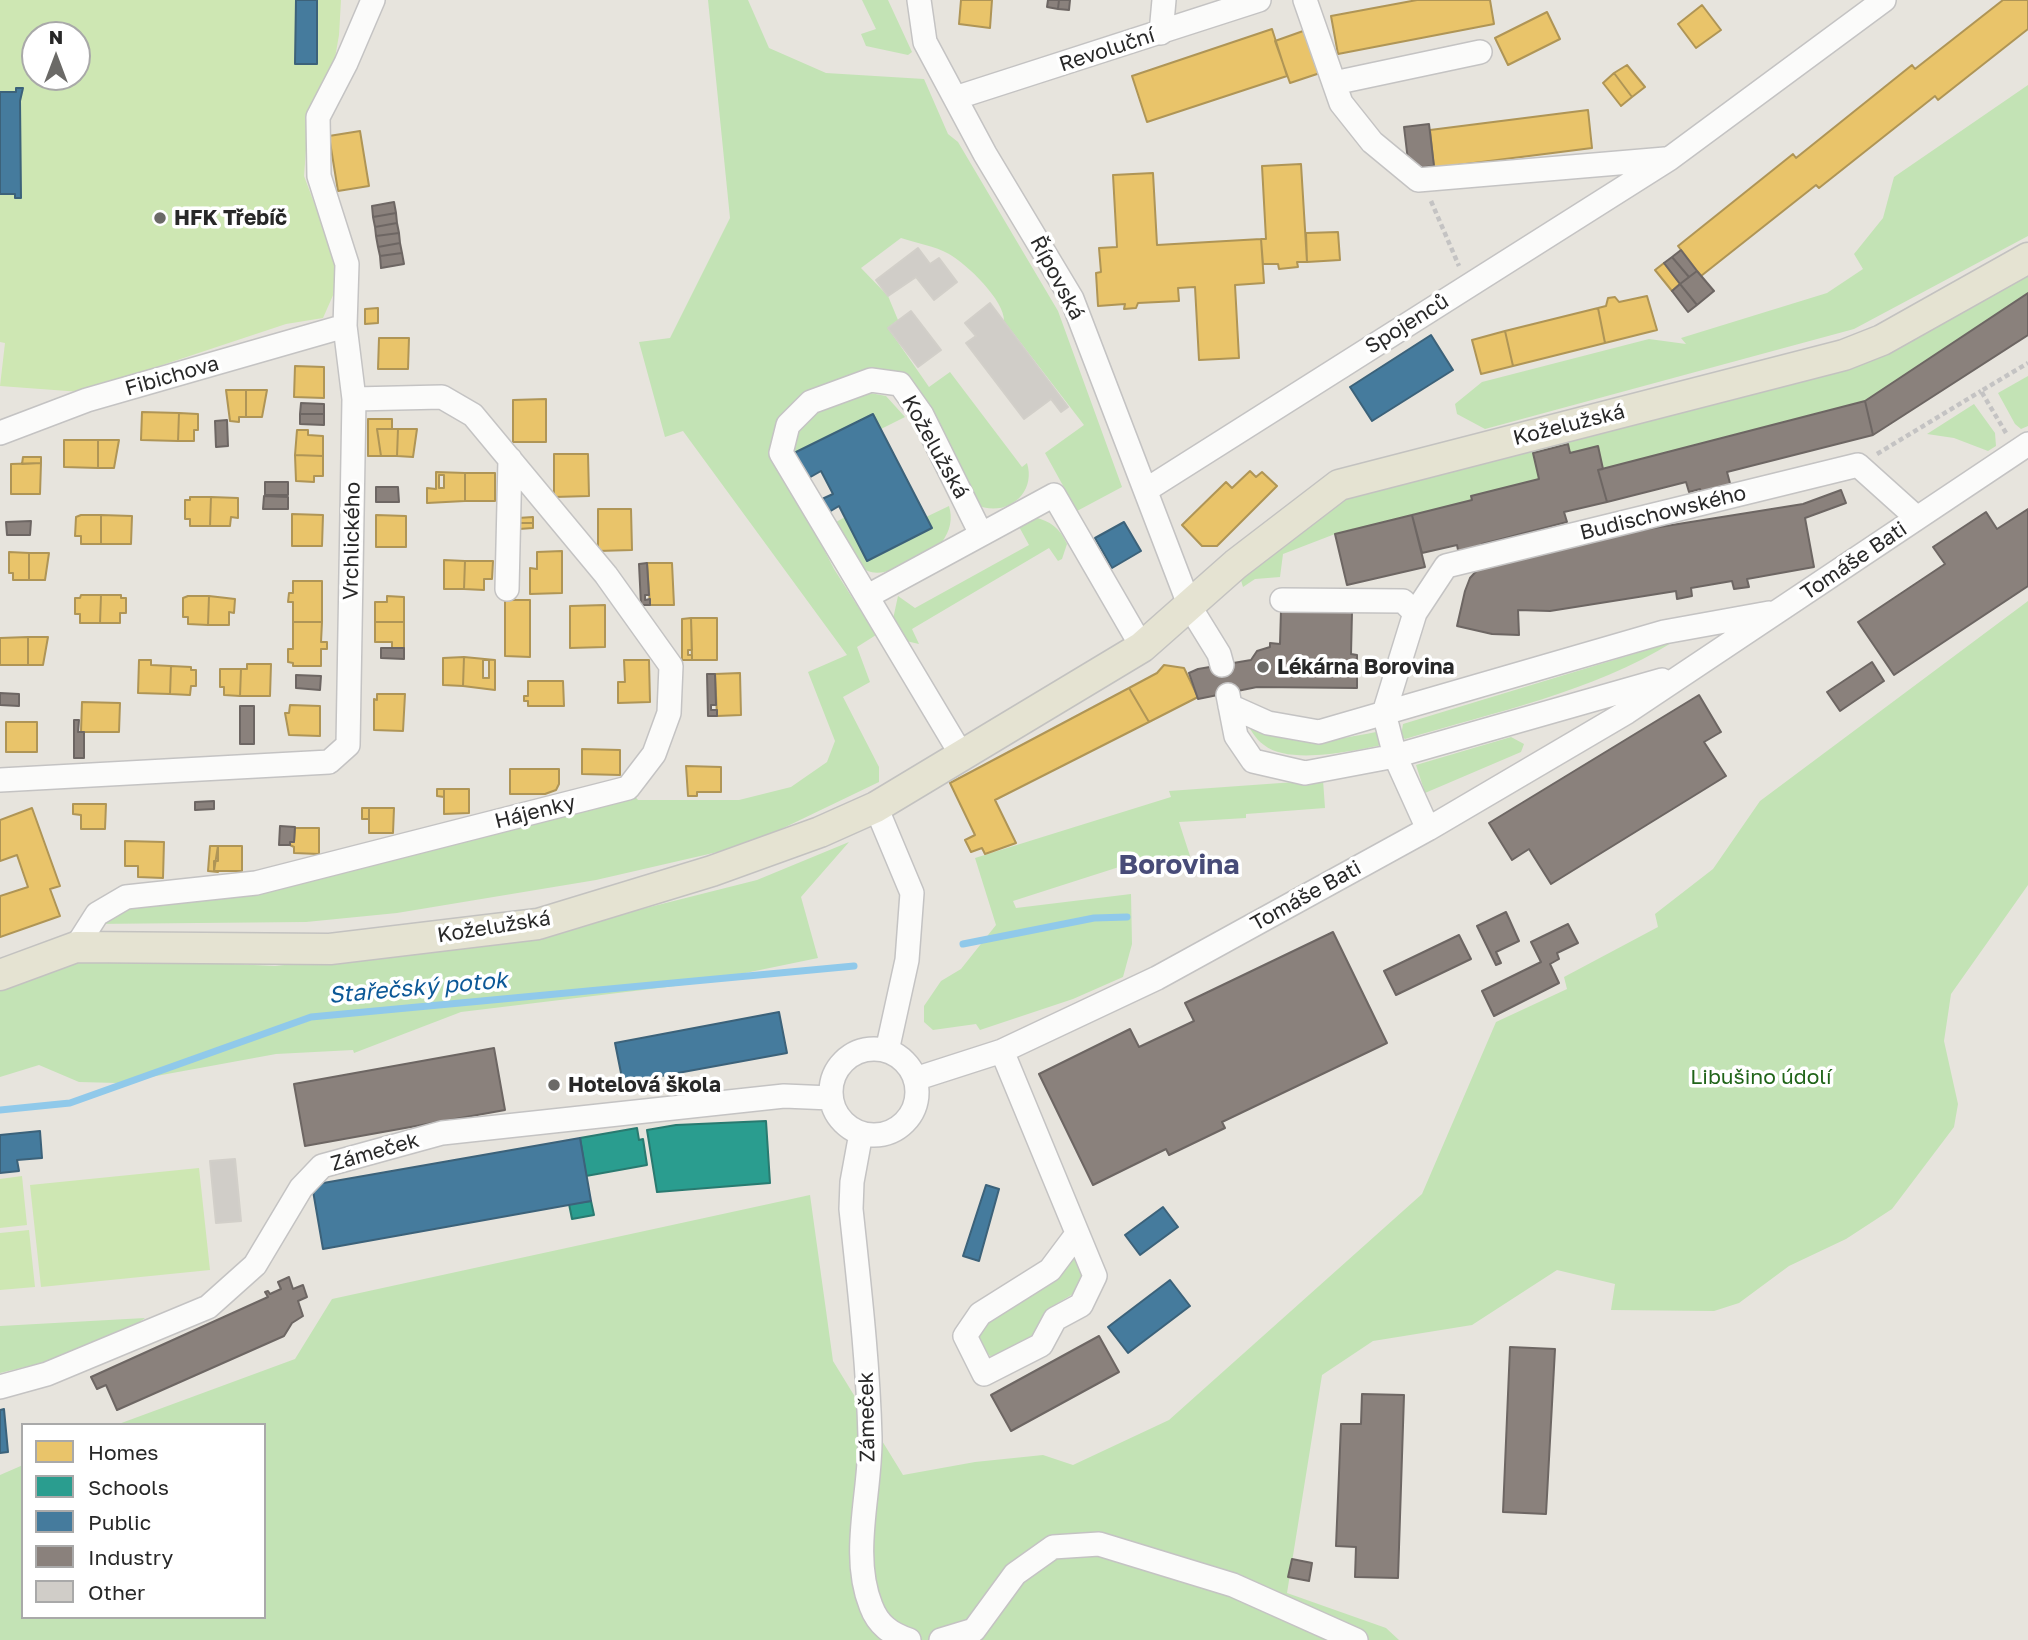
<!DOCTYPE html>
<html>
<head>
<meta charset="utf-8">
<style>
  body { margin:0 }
  #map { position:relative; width:2028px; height:1640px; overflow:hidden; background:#e7e4dd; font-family:"Golos Text",sans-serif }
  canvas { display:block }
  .legend { position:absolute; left:21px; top:1423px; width:245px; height:196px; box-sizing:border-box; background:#fff; border:2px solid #a9a9a9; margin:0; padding:9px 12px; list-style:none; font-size:21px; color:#282828 }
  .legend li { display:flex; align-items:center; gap:14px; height:35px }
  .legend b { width:35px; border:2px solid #a9a9a9 }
  .north { position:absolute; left:21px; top:21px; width:70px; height:70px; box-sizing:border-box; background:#fff; border:2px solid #a9a9a9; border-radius:50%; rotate:0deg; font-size:19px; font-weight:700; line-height:28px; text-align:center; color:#282828 }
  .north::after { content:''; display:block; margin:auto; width:24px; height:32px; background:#6b6a67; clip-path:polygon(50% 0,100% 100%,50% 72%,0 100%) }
</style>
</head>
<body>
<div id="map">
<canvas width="2028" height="1640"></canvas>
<ul class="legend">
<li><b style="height:19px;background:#e9c46a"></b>Homes</li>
<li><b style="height:19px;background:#2a9d8f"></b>Schools</li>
<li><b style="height:19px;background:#457b9d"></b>Public</li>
<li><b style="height:19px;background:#8a817c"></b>Industry</li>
<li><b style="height:19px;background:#d0cdc8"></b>Other</li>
</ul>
<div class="north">N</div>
</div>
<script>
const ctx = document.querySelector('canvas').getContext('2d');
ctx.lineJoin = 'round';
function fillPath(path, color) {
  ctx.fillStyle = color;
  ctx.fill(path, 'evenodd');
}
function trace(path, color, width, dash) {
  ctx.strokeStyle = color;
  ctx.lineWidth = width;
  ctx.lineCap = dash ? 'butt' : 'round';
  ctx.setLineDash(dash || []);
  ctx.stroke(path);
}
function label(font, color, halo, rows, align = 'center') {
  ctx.font = font + ' "Golos Text",sans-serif';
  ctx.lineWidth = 7;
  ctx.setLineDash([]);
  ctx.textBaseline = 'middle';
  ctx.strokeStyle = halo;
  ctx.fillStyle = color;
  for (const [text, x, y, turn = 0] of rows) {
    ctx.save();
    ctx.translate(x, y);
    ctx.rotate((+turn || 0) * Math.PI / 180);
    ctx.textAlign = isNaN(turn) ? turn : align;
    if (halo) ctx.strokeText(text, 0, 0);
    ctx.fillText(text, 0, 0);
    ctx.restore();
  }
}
fillPath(new Path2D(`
  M708,0H748L769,48L826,73L924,79L948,134L958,142L1058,311L1122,487L1077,511L1045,453L1084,425L1004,321C1005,301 967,264 949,254C935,246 916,243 901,238L861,268L888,296L898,320L888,328L929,387L950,372L1022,467L1027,463C1037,495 1004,519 975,504L918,399L873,371L855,373L790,407L775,428L773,444L777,458L834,569L876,635L857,647L870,682L843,697L879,767V782L748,845L596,880L397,913L306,922L90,924L97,914L256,883L628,788L638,800H739L791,787L827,762L835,741L808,672L847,655L683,431L665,437L639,342L670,338L730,218Z
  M862,0H888L912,52L908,55L866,46L861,34L876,29Z
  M2028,85V236L1854,329L1485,429L1457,414L1455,404L1482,382L1649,339L1686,344L1681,338L1827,293L1863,269L1854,254L1883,218L1894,177Z
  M2028,255V293L1865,401L1603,469L1598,446L1570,453L1568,445L1533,454L1539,479L1472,496V500L1335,534L1283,554L1280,577L1255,579L1243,587L1236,564L1339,485L1861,344Z
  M2028,376V426L2021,429L2015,424L1998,393Z
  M865,392L886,396L905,417L881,429L872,414L795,453L793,463C793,453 790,439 797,430C809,413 845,398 865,392Z
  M1974,404L1995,433L1996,446L1988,451L1954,438L1927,434Z
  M949,506C953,519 950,531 942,542C930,556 886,579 868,571C852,565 843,537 836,522L845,517H926Z
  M1034,517C1050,521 1060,528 1067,544L1062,559L1058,561L1049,548L912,629L919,644L906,641L893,619L898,596L915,608L1029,545L1017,523Z
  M2028,601V885L1951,994L1944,1041L1958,1104L1954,1127L1892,1209L1846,1239L1789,1266L1739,1303L1714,1311L1611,1310L1615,1284L1557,1270L1472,1325L1373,1341L1322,1375L1287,1593L1386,1628L1399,1640H0V1475L23,1465V1617H264V1425H116L295,1359L332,1299L810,1195L833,1361L903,1475L975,1462L1043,1455L1073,1465L1169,1420L1422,1194L1496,1022L1567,989L1564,977L1658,927L1655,914L1713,869L1760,801Z
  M1673,642C1592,692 1495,712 1405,739L1401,736L1403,724Z
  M1244,720C1285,751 1329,741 1376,732L1382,736V745C1353,751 1289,765 1264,745C1255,739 1250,728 1244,720Z
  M1511,737L1524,744L1521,752L1425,793L1416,765Z
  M1323,780L1325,808L1246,814V818L1179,822L1190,856L1150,868L1147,858L1013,901L1016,908L1131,894L1132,944L1123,977L1073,999L980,1030L976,1024L933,1030L924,1022V1006L941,981L961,969L996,925L975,858L1171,797L1169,791Z
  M849,842L801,897L818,958L692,984L461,1012L354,1053L353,1050L276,1054L118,1083L79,1082L39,1065L0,1077V975L76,947L125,959L275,966L486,942L642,909L757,880Z
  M1075,1252L1088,1276L1078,1291L1051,1307L1038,1335L1002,1355L990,1356L978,1342L981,1327Z
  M145,1318C104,1350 50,1361 0,1373V1326Z`), '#c3e3b5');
fillPath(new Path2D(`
  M0,0H341L339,35L331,81L307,137L304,176L336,261L338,284L323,318L286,324L81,392L0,386L5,343L0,342ZM35,35H77V77H35Z
  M199,1168L210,1270L41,1287L30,1185Z
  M22,1176L27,1225L0,1228V1179Z
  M29,1230L35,1287L0,1290V1233Z`), '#cee7b3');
const homes = new Path2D(`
  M961,0H992L990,28L959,24Z
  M1417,0H1490L1494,24L1338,54L1331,16Z
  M2003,0H2028V29L1938,100L1935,96L1819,188L1816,185L1701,276L1678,246L1793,154L1796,158L1912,65L1915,69Z
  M1702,5L1721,30L1696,48L1678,24Z
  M1547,12L1560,39L1508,65L1495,38Z
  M1272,29L1287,76L1147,122L1132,76Z
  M1306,30L1320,73L1290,83L1275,41Z
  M1627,65L1645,87L1632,97L1614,73Z
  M1614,73L1632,97L1621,106L1603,83Z
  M1588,110L1592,148L1434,168L1430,130Z
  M360,131L369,186L338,191L329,136Z
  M1301,164L1307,262H1297L1298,267L1279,269L1278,264H1263L1261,239H1266L1262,166Z
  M1153,173L1157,245L1261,239L1264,283L1235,285L1239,358L1199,360L1195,287L1178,288L1179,301L1138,303L1136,308L1124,309L1125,304L1098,306L1096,273L1101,272L1099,248L1117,247L1113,175Z
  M1338,232L1340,260L1307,262L1306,233Z
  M1664,263L1680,284L1672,291L1655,270Z
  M1647,296L1657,330L1605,343L1598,308L1606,306L1608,298L1615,297L1619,302Z
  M378,308V323L365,324V309Z
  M1598,308L1605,343L1513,366L1505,331Z
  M1505,331L1513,366L1481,374L1472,340Z
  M379,338H409L408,369H378Z
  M295,366L324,367V398L294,397Z
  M226,390H246V417H239V422L230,421Z
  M246,390H267L262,417H246Z
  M546,399V442H513V400Z
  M142,412L179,413L178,441L141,440Z
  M179,413L198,414V430H194V441H178Z
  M368,419H392V429H377L381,456H368Z
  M377,429H398L397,456H381Z
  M398,429H417L413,457L397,456Z
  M297,430H308V435L323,436V456L295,455Z
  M64,440H98V468L64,467Z
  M98,440H119L114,468H98Z
  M554,454H588L589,496L554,497Z
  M295,455L323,456V476H314V482L296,481Z
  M23,457H41V463L22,464Z
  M41,463L40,494H11V464Z
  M1250,471L1256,477L1262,472L1277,486L1217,546H1202L1182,525L1226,482L1232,488Z
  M436,472L465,473V501L427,503V488L436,489ZM439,475H444V488H439Z
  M465,473H495V501H465Z
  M190,497H211L210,526H190V519H185V500H190Z
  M211,497L238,498V518L231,517L230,526H210Z
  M598,509H631L632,550L598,551Z
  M292,514L323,515L322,546H292Z
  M81,515H101V544H81V536H75L76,517Z
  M101,515L132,516L131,544H101Z
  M376,515L406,516V547H376Z
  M533,517V523H518V518Z
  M518,523H533V528L519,529Z
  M562,551V593L530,594V568L537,569V552Z
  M9,552L29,553V580H13V573H9Z
  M29,553H49L45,580H29Z
  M444,560L465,561L464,589H444Z
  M465,561H493L492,579H484V590L464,589Z
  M647,563H672L674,605H650Z
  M293,581H322V622H293V602H288L289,593H293Z
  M81,595H101L100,623H80V614H75V598H80Z
  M101,595H121V598H126V613H120V623H100Z
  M188,596H209L208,625L188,624V617H183V598Z
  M209,596L235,599L234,613L229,612V625H208Z
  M387,596L404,597V622H375V602H387Z
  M505,600H530V657L505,656Z
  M605,605V647L570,648V606Z
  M691,618L692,650H688V655H692V660H682V619Z
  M691,618H717V660H692Z
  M293,622H322L321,642H327V649H321V666H293V663L288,662V649H293Z
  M375,622H404V648H392V642H375Z
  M28,637V665H0V638Z
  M28,637H48L43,665H28Z
  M464,657L495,660V690L463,686ZM483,660H489V678H483Z
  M464,657L463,686L443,685V658Z
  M139,660H151V665L171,666L170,694L138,693Z
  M624,660H649L650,702L618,703V682H625Z
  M247,664H271L270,696H240L241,669H247Z
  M1164,665L1184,668L1198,697L1149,722L1129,688L1157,673Z
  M171,666L191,667V670H196V686H191L190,695L170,694Z
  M220,669H241L240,696L224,695V687H220Z
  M740,673L741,715L717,716L715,674Z
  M528,681H563L564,706H528V701H524V696H528Z
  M1129,688L1149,722L995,800L1016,843L985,854L982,848L971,852L965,840L975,835L950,783Z
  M377,694H405L403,731L374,730V699L377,700Z
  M82,702L120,703L119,732H81Z
  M290,705L320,706V736L289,735L285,713H289Z
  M6,722H37V752H6Z
  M582,749L620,750V775L582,774Z
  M686,766L721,767V792H697V796H688Z
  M510,769H559V784L556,790L545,794H510Z
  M437,789H444V797L437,796Z
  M444,789H469V813L444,814Z
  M73,804H106L105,829H81V815L73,814Z
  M32,808L60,886L50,889L60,916L0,937V896L28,887L17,855L0,861V820Z
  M362,808H369V819H362Z
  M369,808H394L393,833H369Z
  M295,828H319V854L294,853V847L290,845V842H294Z
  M125,841L164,842L163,878L138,877V866H125Z
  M210,846H218V861H214V871L218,872L208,871Z
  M218,846H242V871H214Z`);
fillPath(homes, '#e9c46a');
trace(homes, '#af9556', 2);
const schools = new Path2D(`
  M766,1121L770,1183L657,1192L647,1130L676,1125Z
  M637,1128L639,1140L643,1139L647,1165L586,1176L580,1138Z
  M591,1201L594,1215L572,1219L569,1204Z`);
fillPath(schools, '#2a9d8f');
trace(schools, '#297a70', 2);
const public = new Path2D(`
  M296,0H317V64H295Z
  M16,88H23L20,101L21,198H15V194H0V92H16Z
  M1431,335L1453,370L1372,421L1350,387Z
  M873,414L932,528L867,561L839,506L829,512L822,499L833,494L821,471L807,479L794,453Z
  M1124,522L1141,551L1112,568L1095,538Z
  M779,1012L787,1053L623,1083L615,1043Z
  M40,1131L42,1158L17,1160L19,1171L0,1173V1135Z
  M580,1138L591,1201L323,1249L312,1185Z
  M986,1185L999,1189L979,1261L963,1256Z
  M1163,1207L1178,1227L1140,1255L1125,1235Z
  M1170,1280L1190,1306L1128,1353L1108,1327Z
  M4,1409L8,1452L0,1453V1410Z`);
fillPath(public, '#457b9d');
trace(public, '#3c627a', 2);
const industry = new Path2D(`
  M1048,0H1059L1058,9L1047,7Z
  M1059,0H1070L1069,10L1058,9Z
  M1429,124L1434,166L1409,169L1404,127Z
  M394,202L396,213L373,217L372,206Z
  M396,213L397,223L375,227L373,217Z
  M397,223L399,233L376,236L375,227Z
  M399,233L400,243L378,247L376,236Z
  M400,243L402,253L380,256L378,247Z
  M1681,250L1697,271L1689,277L1672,257Z
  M402,253L404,264L381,268L380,256Z
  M1672,257L1689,277L1680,284L1664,263Z
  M1697,271L1714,291L1697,305L1680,284Z
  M1680,284L1697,305L1688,312L1672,291Z
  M2028,293V335L1873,435L1865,401Z
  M1865,401L1873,435L1727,472L1731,487L1701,494L1700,489L1689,492L1686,482L1607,502L1598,470Z
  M301,403L324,404V414H300Z
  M300,414H324V425L300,424Z
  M227,420L228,446L216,447L215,421Z
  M1568,444L1570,453L1598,446L1603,469L1598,470L1607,502L1564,512L1567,522L1482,544L1483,547L1459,555L1457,545L1422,553L1412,515L1472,500L1471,496L1539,479L1533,453Z
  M265,482H288V495H265Z
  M376,487H398L399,502H376Z
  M1841,490L1846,503L1805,518L1814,567L1747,579L1749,587L1734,589L1732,581L1691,588L1692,596L1677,599L1676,591L1550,611L1518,610L1519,635L1492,634L1457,626L1465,591L1470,578L1480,567L1616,534L1803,504Z
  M264,496L288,497V509H263Z
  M2028,509V586L1894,675L1858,622L1945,564L1933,547L1986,512L1997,529Z
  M1412,515L1425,567L1347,585L1335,534Z
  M31,521L30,535H7L6,522Z
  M647,563L649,595H645V600L650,599V605H641L639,564Z
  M1281,610L1352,612L1351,654L1357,655V688L1257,687L1198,699L1189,673L1198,669L1251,660L1257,651L1270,647V643L1280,644Z
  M381,648H404V659L381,658Z
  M1872,662L1884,681L1840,711L1827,692Z
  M707,674H715L716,705H711V710H717V716H708Z
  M296,675L321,676L320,690L296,688Z
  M0,693L19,694V706L0,705Z
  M1699,695L1721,732L1704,742L1726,776L1551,884L1529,849L1512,860L1489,823Z
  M240,706H254V744H240Z
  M74,720H79L78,732H84V758H74Z
  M214,801V809L195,810V802Z
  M280,826L295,827L294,842H290V845H279Z
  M1506,912L1519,941L1496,952L1501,963L1496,965L1477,926Z
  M1568,924L1578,943L1557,953L1559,959L1550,964L1559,983L1494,1016L1482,991L1541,962L1531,942Z
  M1333,932L1387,1043L1222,1122L1225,1128L1169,1155L1166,1149L1093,1185L1039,1074L1130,1029L1139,1047L1194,1021L1185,1003Z
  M1459,935L1471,959L1396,995L1384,971Z
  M494,1048L505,1110L305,1146L294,1084Z
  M289,1277L293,1289L303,1285L307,1297L298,1301L303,1316L292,1323L284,1336L117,1410L106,1385L97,1389L91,1377L268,1297L265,1292L268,1291L270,1294L281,1289L278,1282Z
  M1099,1336L1119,1372L1011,1431L991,1395Z
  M1510,1347L1555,1349L1546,1514L1503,1512Z
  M1362,1394L1404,1395L1398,1578L1355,1577L1356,1547L1336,1546L1341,1424H1361Z
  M1292,1559L1312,1563L1309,1581L1288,1577Z`);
fillPath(industry, '#8a817c');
trace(industry, '#6d6663', 2);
trace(new Path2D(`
  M963,944L1094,918L1127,917
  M0,1110L70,1103L311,1017L854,966`), '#90c9ea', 7);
const building = new Path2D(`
  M918,248L930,264L939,258L957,282L934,300L916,277L888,296L876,280Z
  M990,303L1068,407L1061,412L1051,399L1024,419L966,343L976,336L965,323Z
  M911,311L941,350L918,367L888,328Z
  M235,1159L241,1221L216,1223L210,1161Z`);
fillPath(building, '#d0cdc8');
trace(building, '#d2cfc9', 2);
const minor = new Path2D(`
  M919,0L925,42L985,154L1072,299L1190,607L1219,654L1222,665
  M1305,0L1341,103L1372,142L1418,180L1665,159
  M1161,33L1164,0
  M1334,83L1480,52
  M955,98L1259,0
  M0,433L87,400L345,326
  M1146,490L1669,159L1884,0
  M507,589L510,459
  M868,596L1054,495L1142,647
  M1282,600L1403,601L1415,613L1384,713L1395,756L1428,829
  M1415,613L1446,566L1858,465L1917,518
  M1228,695L1236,736L1253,761L1305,773L1395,756L1662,680
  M1230,706L1268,723L1319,732L1664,632L1769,613
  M961,754L781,453L788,425L811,402L871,380L900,384L922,415L981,534
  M0,780L329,762L348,745L354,399L345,326L347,264L319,176L318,117L346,63L373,0
  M876,807L912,893L907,960L887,1051
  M76,947L97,914L126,897L256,883L628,788L654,754L669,713L671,666L606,575L473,415L442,397L354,399
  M831 1092a43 43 0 1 1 86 0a43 43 0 1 1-86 0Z
  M1002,1051L1095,1276L1081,1305L1055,1319L1041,1345L984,1374L965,1336L980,1314L1050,1270L1077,1234
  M915,1079L1002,1051L1157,978L1428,829L1627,712L2028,444
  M861,1133L852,1182L851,1209C859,1285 868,1361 870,1437C871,1492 850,1554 871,1606C878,1625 891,1634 909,1640
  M0,1387L47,1374L208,1307L255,1265L301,1188L322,1166L442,1133L784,1096L831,1098
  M941,1640L974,1630L1015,1574L1053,1547L1099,1544L1233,1585L1356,1640`);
const major = new Path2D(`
  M0,975L76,947L330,949L538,924L712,871L820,832L876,807L1142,647L1236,564L1339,485L1844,355L1882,340L2028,258`);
trace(minor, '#c4c3c3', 26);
trace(major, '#c3c2c0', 33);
trace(new Path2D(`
  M1431,201L1459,266
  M2006,433L1981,391L2028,363
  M1877,454L1981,391`), '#c4c3c3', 4.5, [5, 3.5]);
trace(minor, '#fbfbfa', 23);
trace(major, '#e5e3d2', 30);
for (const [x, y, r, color] of [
  [160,218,7,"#6b6a67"],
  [1263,667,7,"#6b6a67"],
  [554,1085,7,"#6b6a67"]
]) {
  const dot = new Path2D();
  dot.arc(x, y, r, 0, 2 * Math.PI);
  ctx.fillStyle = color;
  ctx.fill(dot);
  trace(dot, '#fff', 2.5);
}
label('21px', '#282828', '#fff', [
  ["Revoluční",1107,50,-18],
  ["Řípovská",1057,278,62],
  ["Spojenců",1407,324,-32],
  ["Fibichova",172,376,-16],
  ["Koželužská",1569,425,-14],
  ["Koželužská",935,447,61],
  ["Budischowského",1663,513,-14],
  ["Vrchlického",352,541,-89],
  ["Tomáše Bati",1854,561,-34],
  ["Hájenky",535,812,-14],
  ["Tomáše Bati",1306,896,-29],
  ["Koželužská",494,927,-9],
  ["Zámeček",375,1152,-16],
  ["Zámeček",867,1417,-91]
]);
label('bold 21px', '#282828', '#fff', [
  ["HFK Třebíč",174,218],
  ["Lékárna Borovina",1277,667],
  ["Hotelová škola",568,1085]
], 'left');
label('21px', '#206419', '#fff', [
  ["Libušino údolí",1761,1077]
]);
label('italic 23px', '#0c5897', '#fff', [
  ["Stařečský potok",418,988,-5]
]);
label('bold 28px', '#484c78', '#fff', [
  ["Borovina",1179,865]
]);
</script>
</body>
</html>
